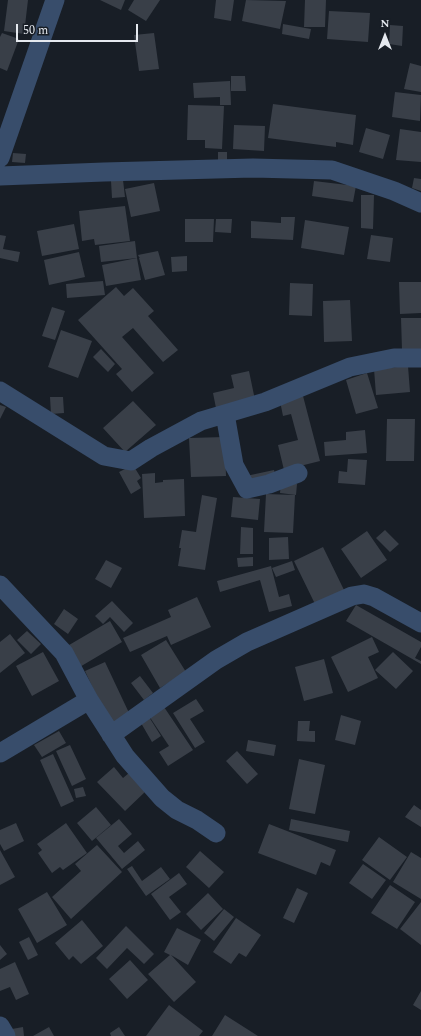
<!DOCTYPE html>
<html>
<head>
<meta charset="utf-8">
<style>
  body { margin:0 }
  #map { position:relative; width:421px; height:1036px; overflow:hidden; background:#181e26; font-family:Spectral,serif }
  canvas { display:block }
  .north { position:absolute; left:365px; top:16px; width:40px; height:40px; -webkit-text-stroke:3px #181e26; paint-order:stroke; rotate:0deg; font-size:11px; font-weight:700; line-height:16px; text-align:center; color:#e5e9ef }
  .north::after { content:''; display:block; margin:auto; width:14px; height:18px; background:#e5e9ef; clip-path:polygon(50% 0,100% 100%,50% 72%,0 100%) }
  .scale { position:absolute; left:16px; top:24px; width:122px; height:18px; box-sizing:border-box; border:2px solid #e5e9ef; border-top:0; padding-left:5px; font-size:12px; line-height:14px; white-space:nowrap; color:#e5e9ef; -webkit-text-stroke:3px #181e26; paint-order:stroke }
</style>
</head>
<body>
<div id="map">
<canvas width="421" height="1036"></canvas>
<div class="north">N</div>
<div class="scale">50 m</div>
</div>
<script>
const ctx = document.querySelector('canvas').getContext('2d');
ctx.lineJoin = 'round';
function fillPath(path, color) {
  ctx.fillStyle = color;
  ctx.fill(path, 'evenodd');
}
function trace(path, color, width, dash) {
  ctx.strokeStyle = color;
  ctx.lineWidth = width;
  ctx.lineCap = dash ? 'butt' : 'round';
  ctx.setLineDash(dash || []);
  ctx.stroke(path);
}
fillPath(new Path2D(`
  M8,0H28L24,34L4,31Z
  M100,0H125L121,10Z
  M134,0H160L146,21L128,10Z
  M216,0H234L231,21L214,18Z
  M246,0L286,1L280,29L242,21Z
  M305,0H326L325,27H304Z
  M329,11L370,13L368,42L327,39Z
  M283,24L311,29L309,39L282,34Z
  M390,25L403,26L402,46L389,44Z
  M2,33L19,39L7,71L0,68V37Z
  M154,33L159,69L139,71L134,35Z
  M410,63L421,66V92L404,89Z
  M231,76H245L246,91H231Z
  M230,81L231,105H220V97L194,98L193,83Z
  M395,92L421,95L420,121L392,117Z
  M273,104L356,115L353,145L336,142V147L268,138Z
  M188,105L224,106L222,149L205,148V140H187Z
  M234,125L265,126L264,151L233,149Z
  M366,128L390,135L383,159L359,152Z
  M400,129L421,132V162L396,160Z
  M218,152H227V163H218Z
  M13,153L26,154L25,163L12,162Z
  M414,178L421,179V191L412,188Z
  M123,180L125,197L112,198L111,181Z
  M314,181L356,186L353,202L312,196Z
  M154,183L160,211L131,217L125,189Z
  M361,195H374L373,229L361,228Z
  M125,206L130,241L95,245L94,239L82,241L79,211Z
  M281,217H295L293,240L251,238V221L281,223Z
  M185,219H214L213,242H185Z
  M216,219H232L231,233L215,232Z
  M305,220L349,227L344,255L301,248Z
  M74,224L79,249L42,256L37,231Z
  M0,235L6,236L3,249L20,252L18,262L0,258Z
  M371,235L393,238L390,262L367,259Z
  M135,241L137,258L101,262L99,246Z
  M158,251L165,275L145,280L139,258L140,257H139L138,255Z
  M79,252L85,277L49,285L44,260Z
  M187,256V271L172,272L171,257Z
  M137,258L141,280L106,286L102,265Z
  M103,281L105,295L67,298L66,284Z
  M399,282H421V313L400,314Z
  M290,283L313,284L312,316L289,315Z
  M116,287L124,296L133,288L154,311L148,316L178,350L163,362L133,328L122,337L154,373L132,392L116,374L122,369L78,320Z
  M350,300L352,341L324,342L323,301Z
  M52,307L65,311L55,340L42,336Z
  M401,318H421V350H402Z
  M61,330L92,341L78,378L48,367Z
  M101,349L115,364L108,372L93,357Z
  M408,366L410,392L376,395L374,369Z
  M249,371L255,400L216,408L213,393L234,388L231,375Z
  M367,373L378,408L356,414L346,380Z
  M303,396L320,461L284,470L278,445L298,440L291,414L283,416L280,401Z
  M50,397H63L64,413L51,414Z
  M133,401L156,425L125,452L103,428Z
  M0,405L6,407L0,419Z
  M387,419H415L414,461H386Z
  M365,430L367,453L325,456L324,442L346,440V432Z
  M225,437L226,476L191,477L189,438Z
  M348,459L367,460L365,485L338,483L339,471L347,472Z
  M133,465L141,478L137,481L141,488L131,494L119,472Z
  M274,470L276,479L247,484L246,476Z
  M155,473V483L163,482V480L184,479L185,516L144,518L142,474Z
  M281,482L297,484L296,495L280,493Z
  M266,494L295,495L293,533L264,532Z
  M202,495L217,498L205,570L178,566L181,548H179L182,530L196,532Z
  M233,497L260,499L258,520L231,517Z
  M241,527L253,528V554H240Z
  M385,530L399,544L390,552L376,538Z
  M367,531L387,560L361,578L341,549Z
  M288,537L289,559L269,560V538Z
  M323,547L344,590L315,604L294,561Z
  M253,557V566L238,567L237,558Z
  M106,560L122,568L111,588L95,579Z
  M292,561L295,570L276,577L272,568Z
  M271,566L279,597L289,594L292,606L269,612L260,580L220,592L217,581Z
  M197,597L211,627L171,645L167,636L130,652L123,638L171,617L168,610Z
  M112,601L133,623L124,632L110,617L103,624L95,616Z
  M356,605L421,642V647L415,658L421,661V664L346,621Z
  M64,609L78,619L68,634L54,624Z
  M110,621L122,642L78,668L64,648Z
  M27,631L41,644L31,654L17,640Z
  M10,634L25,653L0,673V642Z
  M372,637L379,652L368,657L378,678L348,692L331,657Z
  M166,640L186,672L160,688L141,655Z
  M43,652L59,681L32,696L16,666Z
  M393,652L413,671L396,689L375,670Z
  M324,659L333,693L304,701L295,667Z
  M105,662L130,715L110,725L85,671Z
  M140,676L153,693L144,700L131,683Z
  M196,699L204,711L190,719L205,742L195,748L173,713Z
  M162,704L193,750L168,766L159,752L169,746L147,713Z
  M341,715L361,721L355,745L335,740Z
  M149,717L161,736L152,742L141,723Z
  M298,721H310L309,731H315V742L297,741Z
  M59,731L66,743L42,757L34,745Z
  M248,740L276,745L274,756L246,751Z
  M70,745L86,779L72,786L56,751Z
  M237,751L258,774L247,784L226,761Z
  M53,754L74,801L61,807L40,760Z
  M299,759L325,765L315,814L289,809Z
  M114,767L123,778L129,773L146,791L125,811L97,782Z
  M83,787L86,796L76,798L74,789Z
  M414,805L421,810V827L405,817Z
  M96,807L111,825L92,841L77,823Z
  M119,819L132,834L118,846L124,853L138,841L145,850L122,869L96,838Z
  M291,819L350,831L348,842L289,830Z
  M16,823L24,841L4,851L0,844V830Z
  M66,823L87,853L63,870L60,867L52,873L38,853L42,850L37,844Z
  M269,824L336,850L330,866L321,862L316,875L258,853Z
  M379,837L407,857L390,880L362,860Z
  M97,845L122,872L71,919L52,897L81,871L75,864Z
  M0,850L15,877L0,885Z
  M200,851L224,872L209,888L186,867Z
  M411,852L421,858V899L393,882Z
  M363,864L386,880L372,899L349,883Z
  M132,866L142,881L161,867L170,879L146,896L127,869Z
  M179,873L187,884L169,897L181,912L170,920L151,894Z
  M390,885L415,902L397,929L371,913Z
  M297,888L308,893L294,923L283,918Z
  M47,892L67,925L37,943L18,909Z
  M208,893L223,909L201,930L186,914Z
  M421,902V945L400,929Z
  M224,909L234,917L214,941L204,933Z
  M236,918L261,935L246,957L239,953L231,964L213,952Z
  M82,920L103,946L81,964L73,956L69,960L55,943Z
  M126,926L154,954L144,964L127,948L107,969L96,958Z
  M177,928L201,940L188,965L171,955L196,982L174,1002L148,974L170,955L164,952Z
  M29,937L38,955L28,960L19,942Z
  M0,945L7,954L0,960Z
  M130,960L148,980L127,999L109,979Z
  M15,962L29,994L16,1000L10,987L0,991V969Z
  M421,991V1010L413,1005Z
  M169,1005L203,1031L199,1036H146Z
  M225,1015L258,1036H212Z
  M23,1027L24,1036H14L12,1029Z
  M49,1027L54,1036H33Z
  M119,1027L125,1036H111L110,1033Z`), '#393f48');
trace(new Path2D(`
  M0,158L55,0
  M0,176L104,172L253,168L332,170L394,191L421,203
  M0,391L104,456L131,461L151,448L201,421L265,402L350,367L394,358H421
  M225,414L234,465L247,489L269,484L298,473
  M0,585L64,653L89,700L125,756L162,798L177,810L197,820L216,833
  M111,735L216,660L247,642L352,596L364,594L374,597L421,623
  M0,753L89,700
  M0,1026L6,1036`), '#384d6b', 19);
</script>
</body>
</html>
